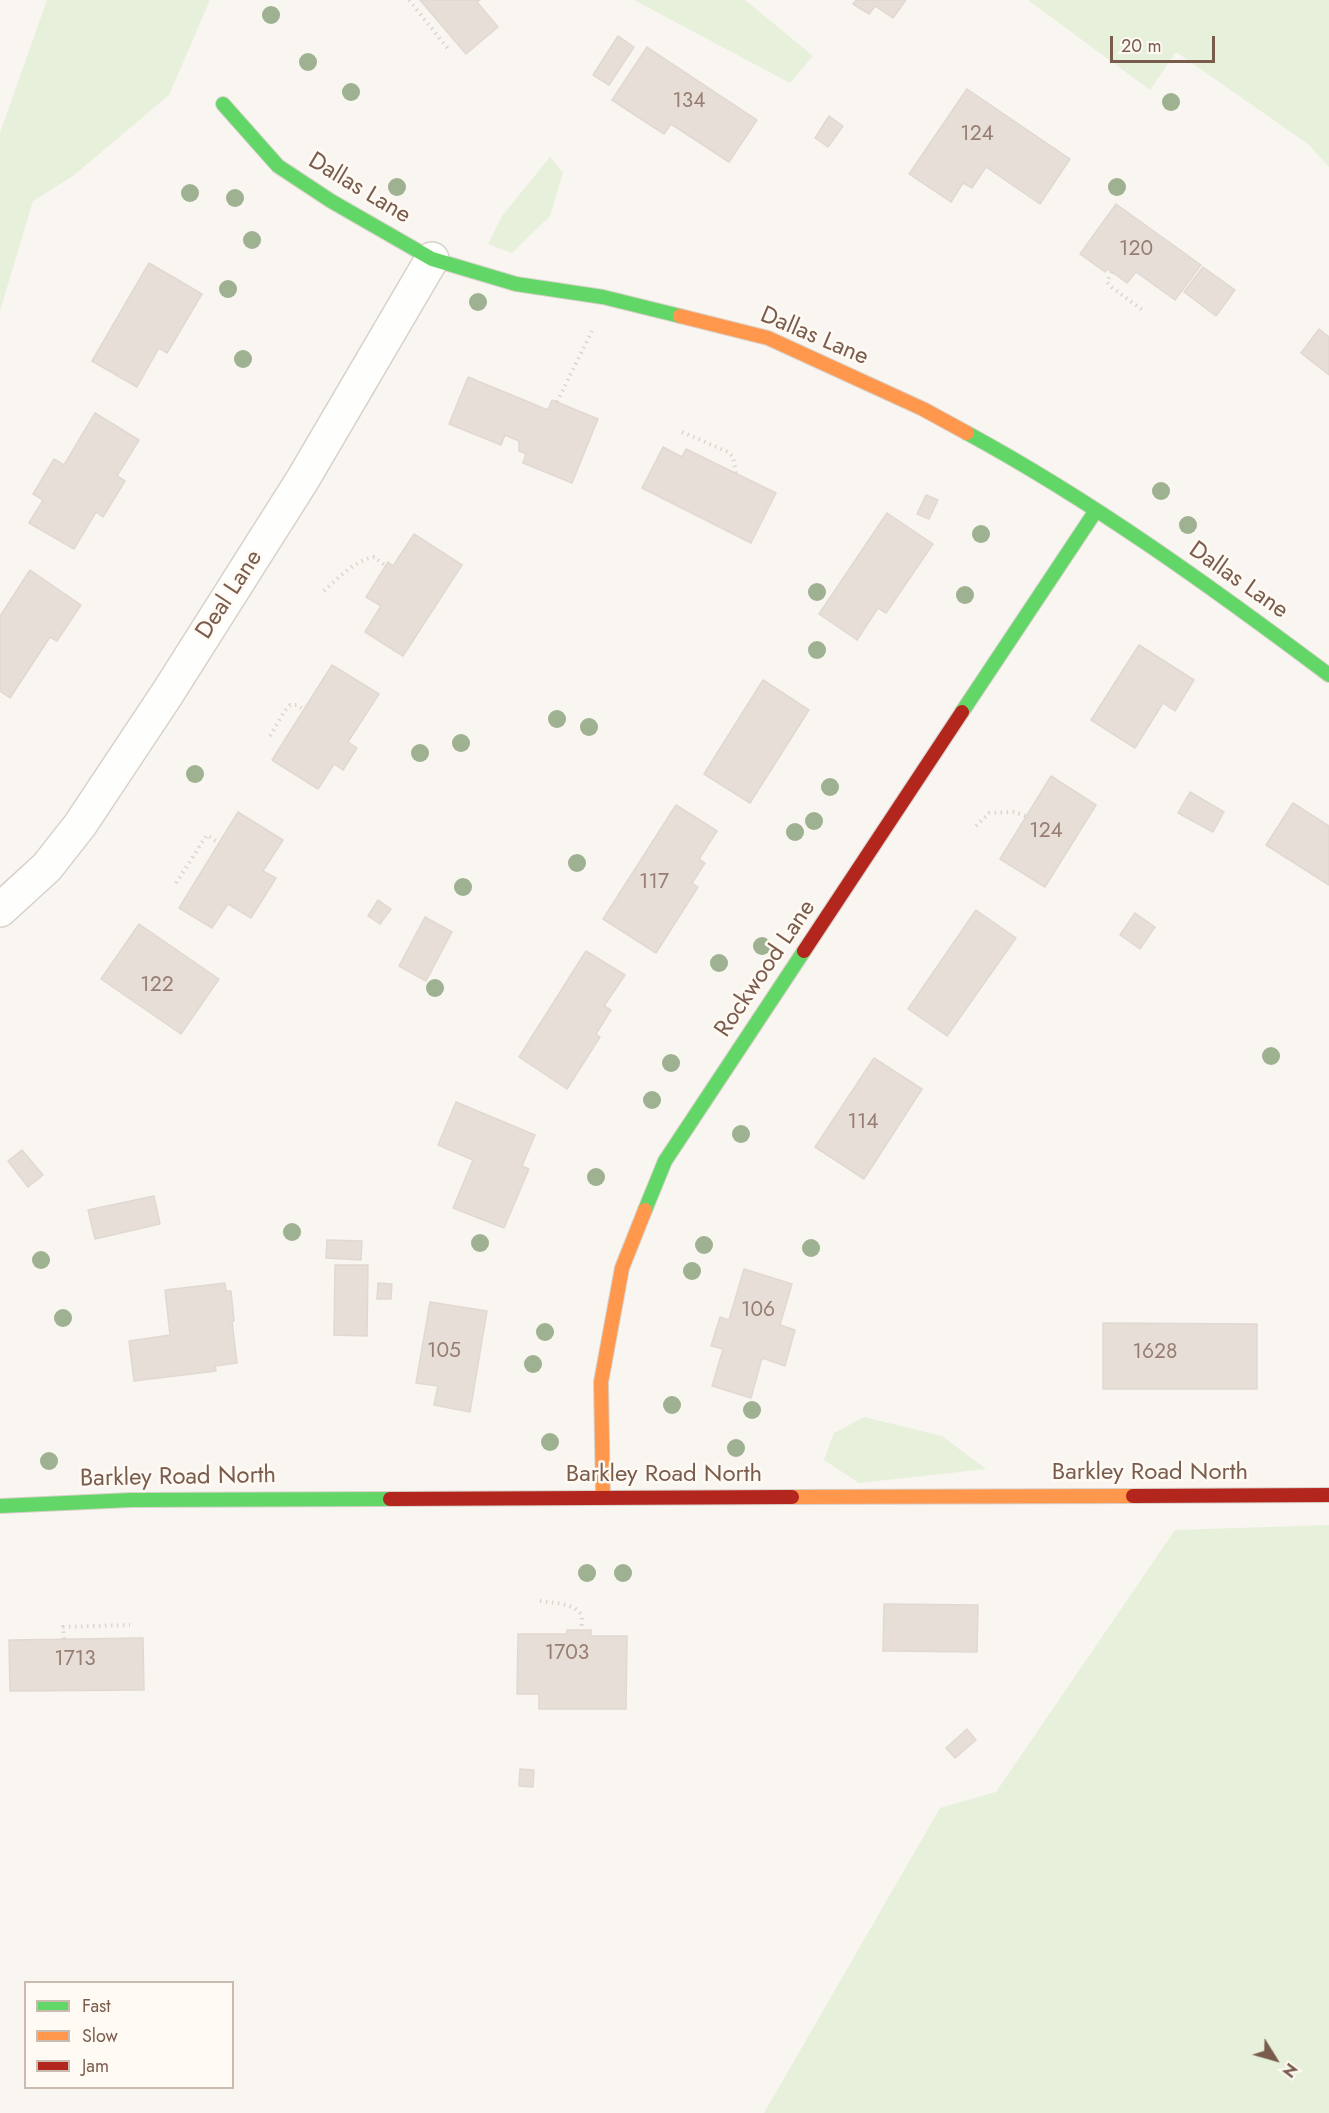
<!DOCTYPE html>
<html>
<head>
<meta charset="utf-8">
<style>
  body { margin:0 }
  #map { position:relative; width:1329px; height:2113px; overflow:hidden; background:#f9f5f0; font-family:Jost,sans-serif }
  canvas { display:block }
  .legend { position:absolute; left:24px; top:1981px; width:210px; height:108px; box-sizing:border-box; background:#fffaf3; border:2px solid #cabbb1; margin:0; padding:8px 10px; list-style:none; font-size:18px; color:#7a5c4d }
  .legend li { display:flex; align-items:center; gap:12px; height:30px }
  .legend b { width:30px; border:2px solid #cabbb1 }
  .north { position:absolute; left:1245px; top:2029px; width:60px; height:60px; -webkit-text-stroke:4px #fffaf3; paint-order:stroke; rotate:127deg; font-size:16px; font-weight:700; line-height:24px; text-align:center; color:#7a5c4d }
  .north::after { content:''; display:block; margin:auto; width:21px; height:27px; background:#7a5c4d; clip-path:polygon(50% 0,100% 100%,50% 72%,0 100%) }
  .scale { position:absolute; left:1110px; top:36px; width:105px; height:27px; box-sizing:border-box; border:3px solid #7a5c4d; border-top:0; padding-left:8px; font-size:18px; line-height:21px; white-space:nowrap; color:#7a5c4d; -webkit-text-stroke:4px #fffaf3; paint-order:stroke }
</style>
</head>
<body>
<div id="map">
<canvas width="1329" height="2113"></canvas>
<ul class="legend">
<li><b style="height:8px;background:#63d668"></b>Fast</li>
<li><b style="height:8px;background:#ff974d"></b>Slow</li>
<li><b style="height:8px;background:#b3261e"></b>Jam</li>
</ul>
<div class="north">N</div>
<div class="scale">20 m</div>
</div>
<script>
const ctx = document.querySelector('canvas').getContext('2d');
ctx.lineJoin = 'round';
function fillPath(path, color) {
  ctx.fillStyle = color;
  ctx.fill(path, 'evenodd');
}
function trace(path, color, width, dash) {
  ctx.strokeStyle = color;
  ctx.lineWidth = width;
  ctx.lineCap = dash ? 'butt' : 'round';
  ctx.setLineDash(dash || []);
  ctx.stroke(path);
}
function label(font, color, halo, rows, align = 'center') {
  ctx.font = font + ' Jost,sans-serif';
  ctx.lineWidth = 5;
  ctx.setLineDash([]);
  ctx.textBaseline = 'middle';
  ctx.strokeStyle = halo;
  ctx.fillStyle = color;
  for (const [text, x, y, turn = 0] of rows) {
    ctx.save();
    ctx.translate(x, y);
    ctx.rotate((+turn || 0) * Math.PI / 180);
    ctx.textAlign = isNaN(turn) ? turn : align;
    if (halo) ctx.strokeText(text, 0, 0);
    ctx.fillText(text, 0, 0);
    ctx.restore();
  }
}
fillPath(new Path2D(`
  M47,0H210L169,95L73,176L33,201L0,311V133Z
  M634,0H745L813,56L790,83Z
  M1028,0H1329V167L1308,144L1176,52L1150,90Z
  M550,157L563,173L550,216L512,253L488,244L502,216Z
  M864,1417L942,1436L986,1469L859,1483L824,1460L834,1433Z
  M1329,1525V2113H764L940,1808L996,1792L1175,1530Z`), '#e7f0db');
const building = new Path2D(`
  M420,0H480L477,2L498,27L466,54Z
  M856,0H906L893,18L875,6L869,14L853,4Z
  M618,36L634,47L609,85L593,75Z
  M647,47L757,120L729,162L671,124L664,134L612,100Z
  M967,89L1070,159L1040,204L986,167L972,188L963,183L951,202L909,174Z
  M829,116L843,126L828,147L815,138Z
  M1116,204L1201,265L1175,300L1136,272L1127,283L1108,269L1105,272L1080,254Z
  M149,263L202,294L167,353L159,348L137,387L92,361Z
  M1203,267L1235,290L1216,316L1184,292Z
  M1319,329L1329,337V375L1301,353Z
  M468,377L548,410L552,400L598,419L572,483L523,463L526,454L519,451V441L505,435L501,445L449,424Z
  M95,413L139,440L117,476L125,481L103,517L96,512L74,549L29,523L43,500L33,494L54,459L64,465Z
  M663,447L682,457L686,449L776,493L751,543L642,488Z
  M926,495L938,500L929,519L917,514Z
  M887,513L933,544L886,613L878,608L857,640L819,614Z
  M414,534L462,565L403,656L365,632L381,606L366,597L388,562L393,566Z
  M30,570L81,605L57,641L50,637L10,698L0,691V616Z
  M1139,645L1194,680L1175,711L1163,703L1135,748L1091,720Z
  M332,665L379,694L348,742L357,748L343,770L334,764L318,789L272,760Z
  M763,680L809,710L750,803L704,774Z
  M1051,776L1096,805L1045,887L1000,859Z
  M1190,792L1224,812L1213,832L1178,813Z
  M1293,803L1329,826V885L1266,845Z
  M676,805L717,831L699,859L705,863L692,883L698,887L656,953L603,919Z
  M238,812L283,840L263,871L276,878L251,918L228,904L212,928L179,908Z
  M378,900L391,909L380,924L368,916Z
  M976,910L1016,938L947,1036L908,1009Z
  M1135,913L1155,927L1140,949L1120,935Z
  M425,917L452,932L426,981L399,966Z
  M139,924L219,979L181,1034L101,979Z
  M586,951L625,975L604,1006L611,1010L596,1034L600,1037L567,1089L519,1057Z
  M874,1058L922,1089L864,1179L815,1147Z
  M456,1102L535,1135L522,1166L529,1169L504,1228L453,1208L473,1160L438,1145Z
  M22,1150L43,1175L28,1187L8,1161Z
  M154,1196L160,1224L95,1239L88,1210Z
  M327,1240L362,1241L361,1260L326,1258Z
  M335,1265H368L367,1336L334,1335Z
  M744,1269L792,1284L780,1325L795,1330L785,1366L762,1358L751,1398L712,1386L723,1349L711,1346L720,1317L729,1320Z
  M225,1283L226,1291H231L234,1321H232L237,1363L215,1366L216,1371L134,1381L129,1341L170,1335L165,1290Z
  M378,1283L392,1284L391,1299H377Z
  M430,1302L487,1311L470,1412L434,1405L438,1386L416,1383Z
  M1103,1323L1257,1324V1389H1103Z
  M884,1604L978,1605L977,1652L883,1651Z
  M567,1630H591V1636H627L626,1709H539V1694H517L518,1634H567Z
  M143,1638L144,1690L10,1691L9,1640Z
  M967,1729L976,1740L955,1758L946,1748Z
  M520,1769L534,1770L533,1787L519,1786Z`);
fillPath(building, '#e6ded7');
trace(building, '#e2d8d2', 1.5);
const street = new Path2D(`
  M0,910L47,867L80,825L167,694L303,479L432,259`);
const fast = new Path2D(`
  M223,104L278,166L331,201L432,259L516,284L603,297L680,316
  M967,433C1094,502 1213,588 1329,675
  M962,712L1095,512
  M645,1210L665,1161L804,951
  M0,1506L131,1500L390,1499`);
const slow = new Path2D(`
  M680,316L768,338L923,409L967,433
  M792,1497L1133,1496
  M603,1498L601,1382L622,1268L645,1210`);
const jam = new Path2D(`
  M804,951L962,712
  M1133,1496L1329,1495
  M390,1499L792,1497`);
trace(street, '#d7d1cb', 36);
trace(fast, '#d9d2cb', 16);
trace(slow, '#d9d2cb', 16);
trace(jam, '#d9d2cb', 16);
trace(new Path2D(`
  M409,0L449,50
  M1112,272L1107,282L1110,286L1145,312
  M557,402L592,331
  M682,432L728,452L733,457L736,473
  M324,591C338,578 354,561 374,557L386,566
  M270,736L284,712L290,705H297L304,710
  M976,826L989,813L1014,812L1026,816
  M176,883L207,835L219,843
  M540,1601C551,1603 576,1603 581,1615C583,1620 581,1626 581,1630
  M64,1639L63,1627L130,1625`), '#dcd5d0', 4, [1.5, 4.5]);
trace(street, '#fefefd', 33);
trace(fast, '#63d668', 14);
trace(slow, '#ff974d', 14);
trace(jam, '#b3261e', 14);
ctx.fillStyle = '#9eb190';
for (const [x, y] of [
  [271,15],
  [308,62],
  [351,92],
  [1171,102],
  [397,187],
  [1117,187],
  [190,193],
  [235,198],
  [252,240],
  [228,289],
  [478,302],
  [243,359],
  [1161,491],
  [1188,525],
  [981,534],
  [817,592],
  [965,595],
  [817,650],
  [557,719],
  [589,727],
  [461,743],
  [420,753],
  [195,774],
  [830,787],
  [814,821],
  [795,832],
  [577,863],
  [463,887],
  [762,946],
  [719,963],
  [435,988],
  [1271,1056],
  [671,1063],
  [652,1100],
  [741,1134],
  [596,1177],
  [292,1232],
  [480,1243],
  [704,1245],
  [811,1248],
  [41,1260],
  [692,1271],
  [63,1318],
  [545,1332],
  [533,1364],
  [672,1405],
  [752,1410],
  [550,1442],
  [736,1448],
  [49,1461],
  [587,1573],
  [623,1573]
]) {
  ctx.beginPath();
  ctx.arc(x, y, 9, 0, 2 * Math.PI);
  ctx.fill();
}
label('21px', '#977e72', null, [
  ["134",689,102],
  ["124",977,135],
  ["120",1136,250],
  ["124",1046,832],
  ["117",654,883],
  ["122",157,986],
  ["114",863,1123],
  ["106",758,1311],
  ["105",444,1352],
  ["1628",1155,1353],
  ["1703",567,1654],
  ["1713",75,1660]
]);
label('24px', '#7a5c4d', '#fffaf3', [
  ["Dallas Lane",359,189,31],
  ["Dallas Lane",814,337,23],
  ["Dallas Lane",1238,581,35],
  ["Deal Lane",230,595,-57],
  ["Rockwood Lane",766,969,-56],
  ["Barkley Road North",1150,1473],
  ["Barkley Road North",664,1475],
  ["Barkley Road North",178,1478,-1]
]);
</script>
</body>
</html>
